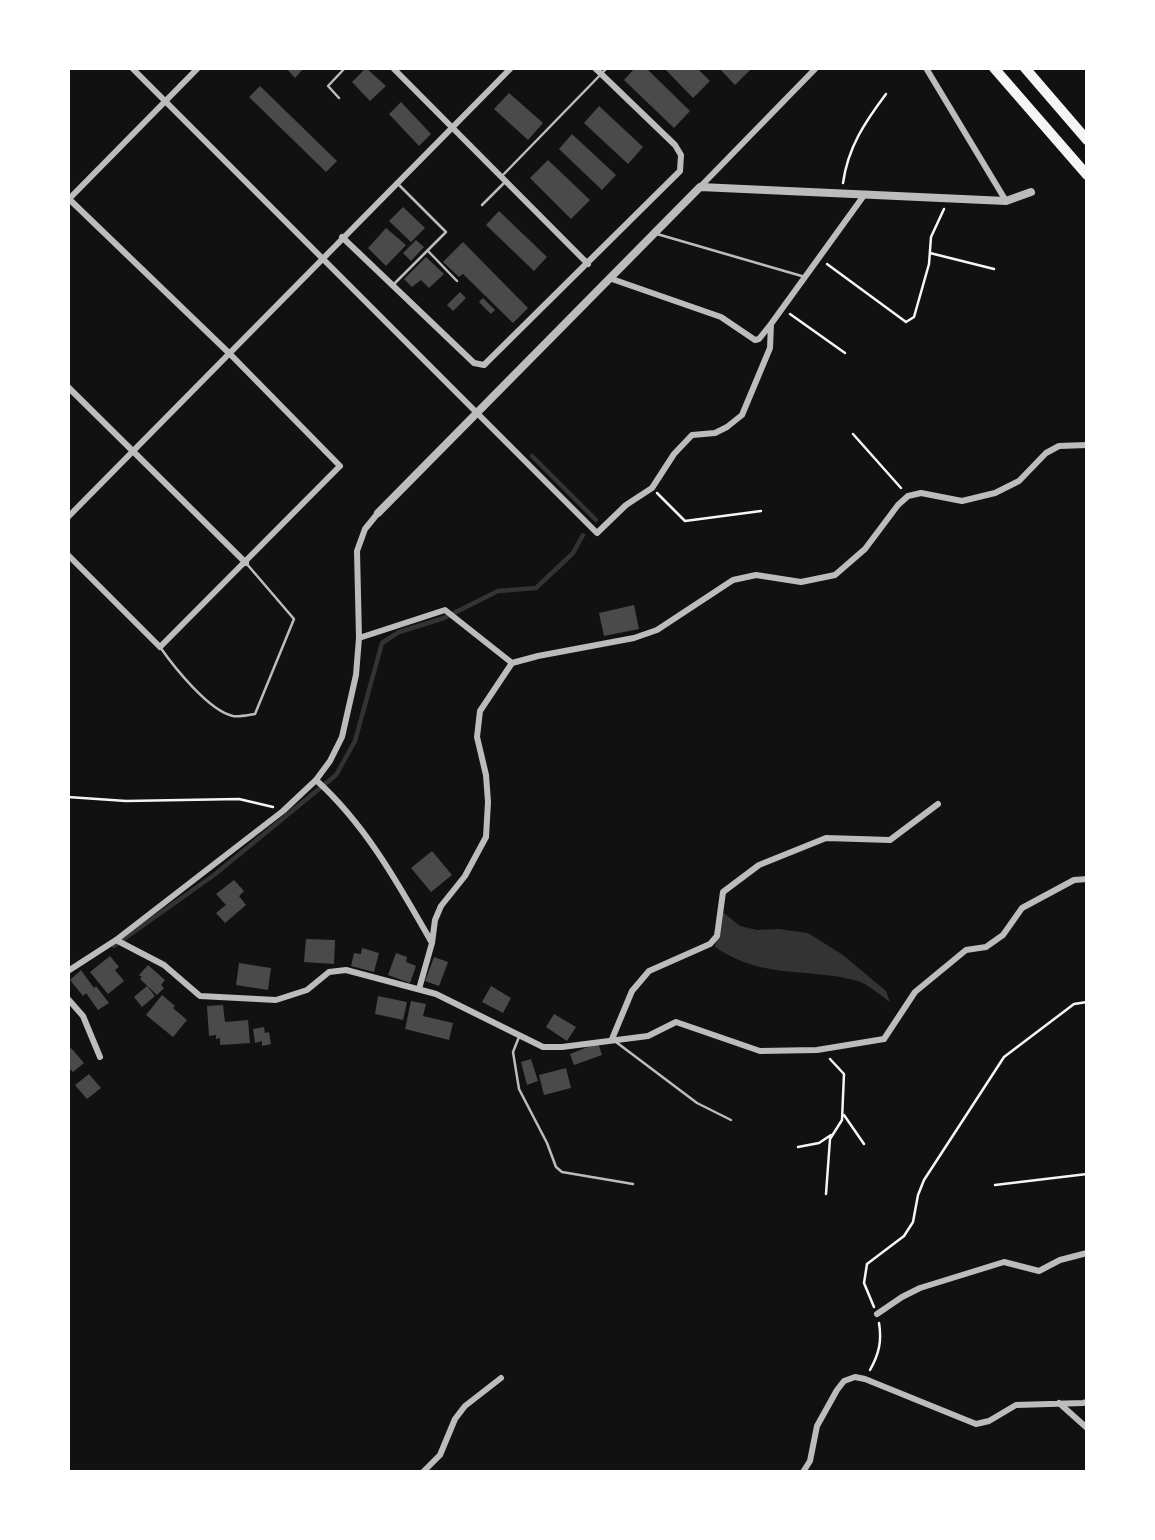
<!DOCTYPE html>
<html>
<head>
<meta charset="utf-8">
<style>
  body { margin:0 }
  #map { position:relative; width:1155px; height:1540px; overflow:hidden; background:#111; font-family:"Noto Sans",sans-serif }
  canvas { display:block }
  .frame { position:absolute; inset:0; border:70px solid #fff; pointer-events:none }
</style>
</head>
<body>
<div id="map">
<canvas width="1155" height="1540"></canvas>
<div class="frame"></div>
</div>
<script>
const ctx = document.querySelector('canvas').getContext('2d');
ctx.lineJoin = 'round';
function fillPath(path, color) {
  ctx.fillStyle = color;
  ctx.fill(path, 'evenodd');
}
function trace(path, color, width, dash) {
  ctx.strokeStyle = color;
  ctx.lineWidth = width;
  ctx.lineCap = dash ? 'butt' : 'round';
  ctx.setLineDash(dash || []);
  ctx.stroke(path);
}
fillPath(new Path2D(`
  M720,910L740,926L757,930L779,929L808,933L843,955L886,991L890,1002C880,995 869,985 858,981C806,967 763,980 715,947Z`), '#333');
trace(new Path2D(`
  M532,456L596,520
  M114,946L214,875L336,775L355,741L382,643L399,632L444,618L498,591L536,588L573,553L583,535`), '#333', 4.5);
fillPath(new Path2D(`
  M286,68H304L295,78Z
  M366,68L386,86L370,101L352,82Z
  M635,68H646L690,111L674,128L624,80Z
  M664,68H697L710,81L693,98Z
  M719,68H752L735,85Z
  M260,86L337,161L326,172L249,97Z
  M509,93L543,123L528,140L494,109Z
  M401,102L431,134L419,146L389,114Z
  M599,106L643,147L628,164L584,123Z
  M572,134L616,175L602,190L559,149Z
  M548,160L590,200L571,219L530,178Z
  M403,207L425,228L411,242L389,221Z
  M499,211L547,257L534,271L486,225Z
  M386,228L406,245L386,266L368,248Z
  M416,240L424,247L411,261L403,253Z
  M463,242L528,308L513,323L463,274L459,277L443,262Z
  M426,257L444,274L429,288L421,280L412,287L404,279Z
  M460,292L466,298L453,311L447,305Z
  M483,298L495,310L491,314L479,302Z
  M634,605L639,629L604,636L599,613Z
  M432,851L452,875L431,892L411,868Z
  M234,880L244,891L239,896L246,905L225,923L216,913L226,905L216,894Z
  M306,939L335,940L334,964L304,962Z
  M362,948L379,953L374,972L351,966L354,953L361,954Z
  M396,953L407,957L406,962L416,966L410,983L388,975Z
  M110,956L119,967L115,970L124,981L108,994L90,972Z
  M434,957L448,962L439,986L425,981Z
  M239,963L271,968L268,990L236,985Z
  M148,965L165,980L161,985L164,988L157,995L140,979L142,977L139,975Z
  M81,970L94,988L96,986L109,1003L98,1010L86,993L83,996L70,980Z
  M147,986L155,996L142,1007L134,997Z
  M491,986L511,998L503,1013L482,1002Z
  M162,995L175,1006L173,1008L187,1020L173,1037L146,1015Z
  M378,996L407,1002L403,1020L375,1014Z
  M411,1001L426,1004L423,1016L453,1023L449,1040L405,1029Z
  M223,1005L225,1022L248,1020L250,1043L220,1045V1038L216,1039V1035L209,1036L207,1006Z
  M554,1014L576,1027L567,1041L546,1027Z
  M264,1027L265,1033L269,1032L271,1044L262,1046V1041L255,1043L253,1029Z
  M598,1043L602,1055L574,1065L570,1054Z
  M71,1048L84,1063L73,1072L68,1067V1050Z
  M531,1059L538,1081L527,1085L521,1062Z
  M566,1068L571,1088L544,1095L539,1075Z
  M89,1074L101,1088L87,1099L75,1085Z`), '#4a4a4a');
trace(new Path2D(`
  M843,183C848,147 865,122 886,94
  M930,253L994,269
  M827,264L906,322L914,317L929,264L931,237L944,209
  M790,314L845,353
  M853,434L901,488
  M657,493L685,521L761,511
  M68,797L126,801L239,799L273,807
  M844,1115L864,1144
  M798,1147L819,1143L831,1135
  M995,1185L1087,1174
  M826,1194L830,1139L842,1120L844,1074L830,1059
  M874,1307L864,1283L867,1264L904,1236L913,1222L918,1195L924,1180L1004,1057L1074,1004L1087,1002
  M870,1370C879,1354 882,1341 879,1323`), '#f5f5f5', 2.5);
trace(new Path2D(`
  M339,98L328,86L345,68
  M501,177L607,68
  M482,205L504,183
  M657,234L805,277
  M428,251L457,281
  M393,285L446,232L398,184
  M160,647C174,667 209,711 233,716C239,717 248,715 255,714L294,619L246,563
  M519,1037L513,1052L519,1089L547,1143L556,1167L562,1172L633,1184
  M616,1042L697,1103L731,1120`), '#bcbcbc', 2.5);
trace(new Path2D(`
  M132,68L597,533L626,505L652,488L674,454L692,435L715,433L727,427L742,415L770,348L771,324L865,194
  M393,68L588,264
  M926,68L1006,201
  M700,187L816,68
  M68,198L230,354L340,466L160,647L68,555
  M68,200L198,68
  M342,237L474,363L484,365L680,171L681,155L675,145L595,68
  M609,278L721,317L755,340L759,339L771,324
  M68,387L246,563
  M68,517L511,68
  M359,638L445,610L512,663L538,656L634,638L657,630L733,580L756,575L801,582L835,575L865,549L898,505L908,496L921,493L962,501L995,493L1019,481L1046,453L1059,446L1087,445
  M316,780C366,825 399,885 432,943L419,989
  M116,940L164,965L200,996L276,1000L307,990L329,972L346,970L436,994L543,1047H562L648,1036L676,1022L760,1051L817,1050L884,1039L915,992L966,950L986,947L1003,935L1022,908L1074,880L1087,879
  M432,943L435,920L441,906L465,876L486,837L488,802L486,775L477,737L480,711L512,663
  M68,971L116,940L283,811L316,780L330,761L342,737L356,675L359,638L357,551L365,529L378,513
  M68,999L83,1016L100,1057
  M612,1039L632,991L649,971L710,944L717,936L723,892L759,865L826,838L890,840L938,804
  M877,1314L902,1297L920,1288L1004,1262L1039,1271L1060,1260L1087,1253
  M1059,1403L1087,1428
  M423,1472L440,1455L455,1419L465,1406L501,1378
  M803,1472L810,1461L817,1426L837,1390L844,1381L855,1377L865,1379L976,1424L989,1421L1016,1405L1083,1403L1087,1402`), '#bcbcbc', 6);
trace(new Path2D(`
  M378,513L700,187L1006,201L1031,192`), '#bcbcbc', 8);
trace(new Path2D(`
  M994,68L1087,175
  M1025,68L1087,140`), '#f5f5f5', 10);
</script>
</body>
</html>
